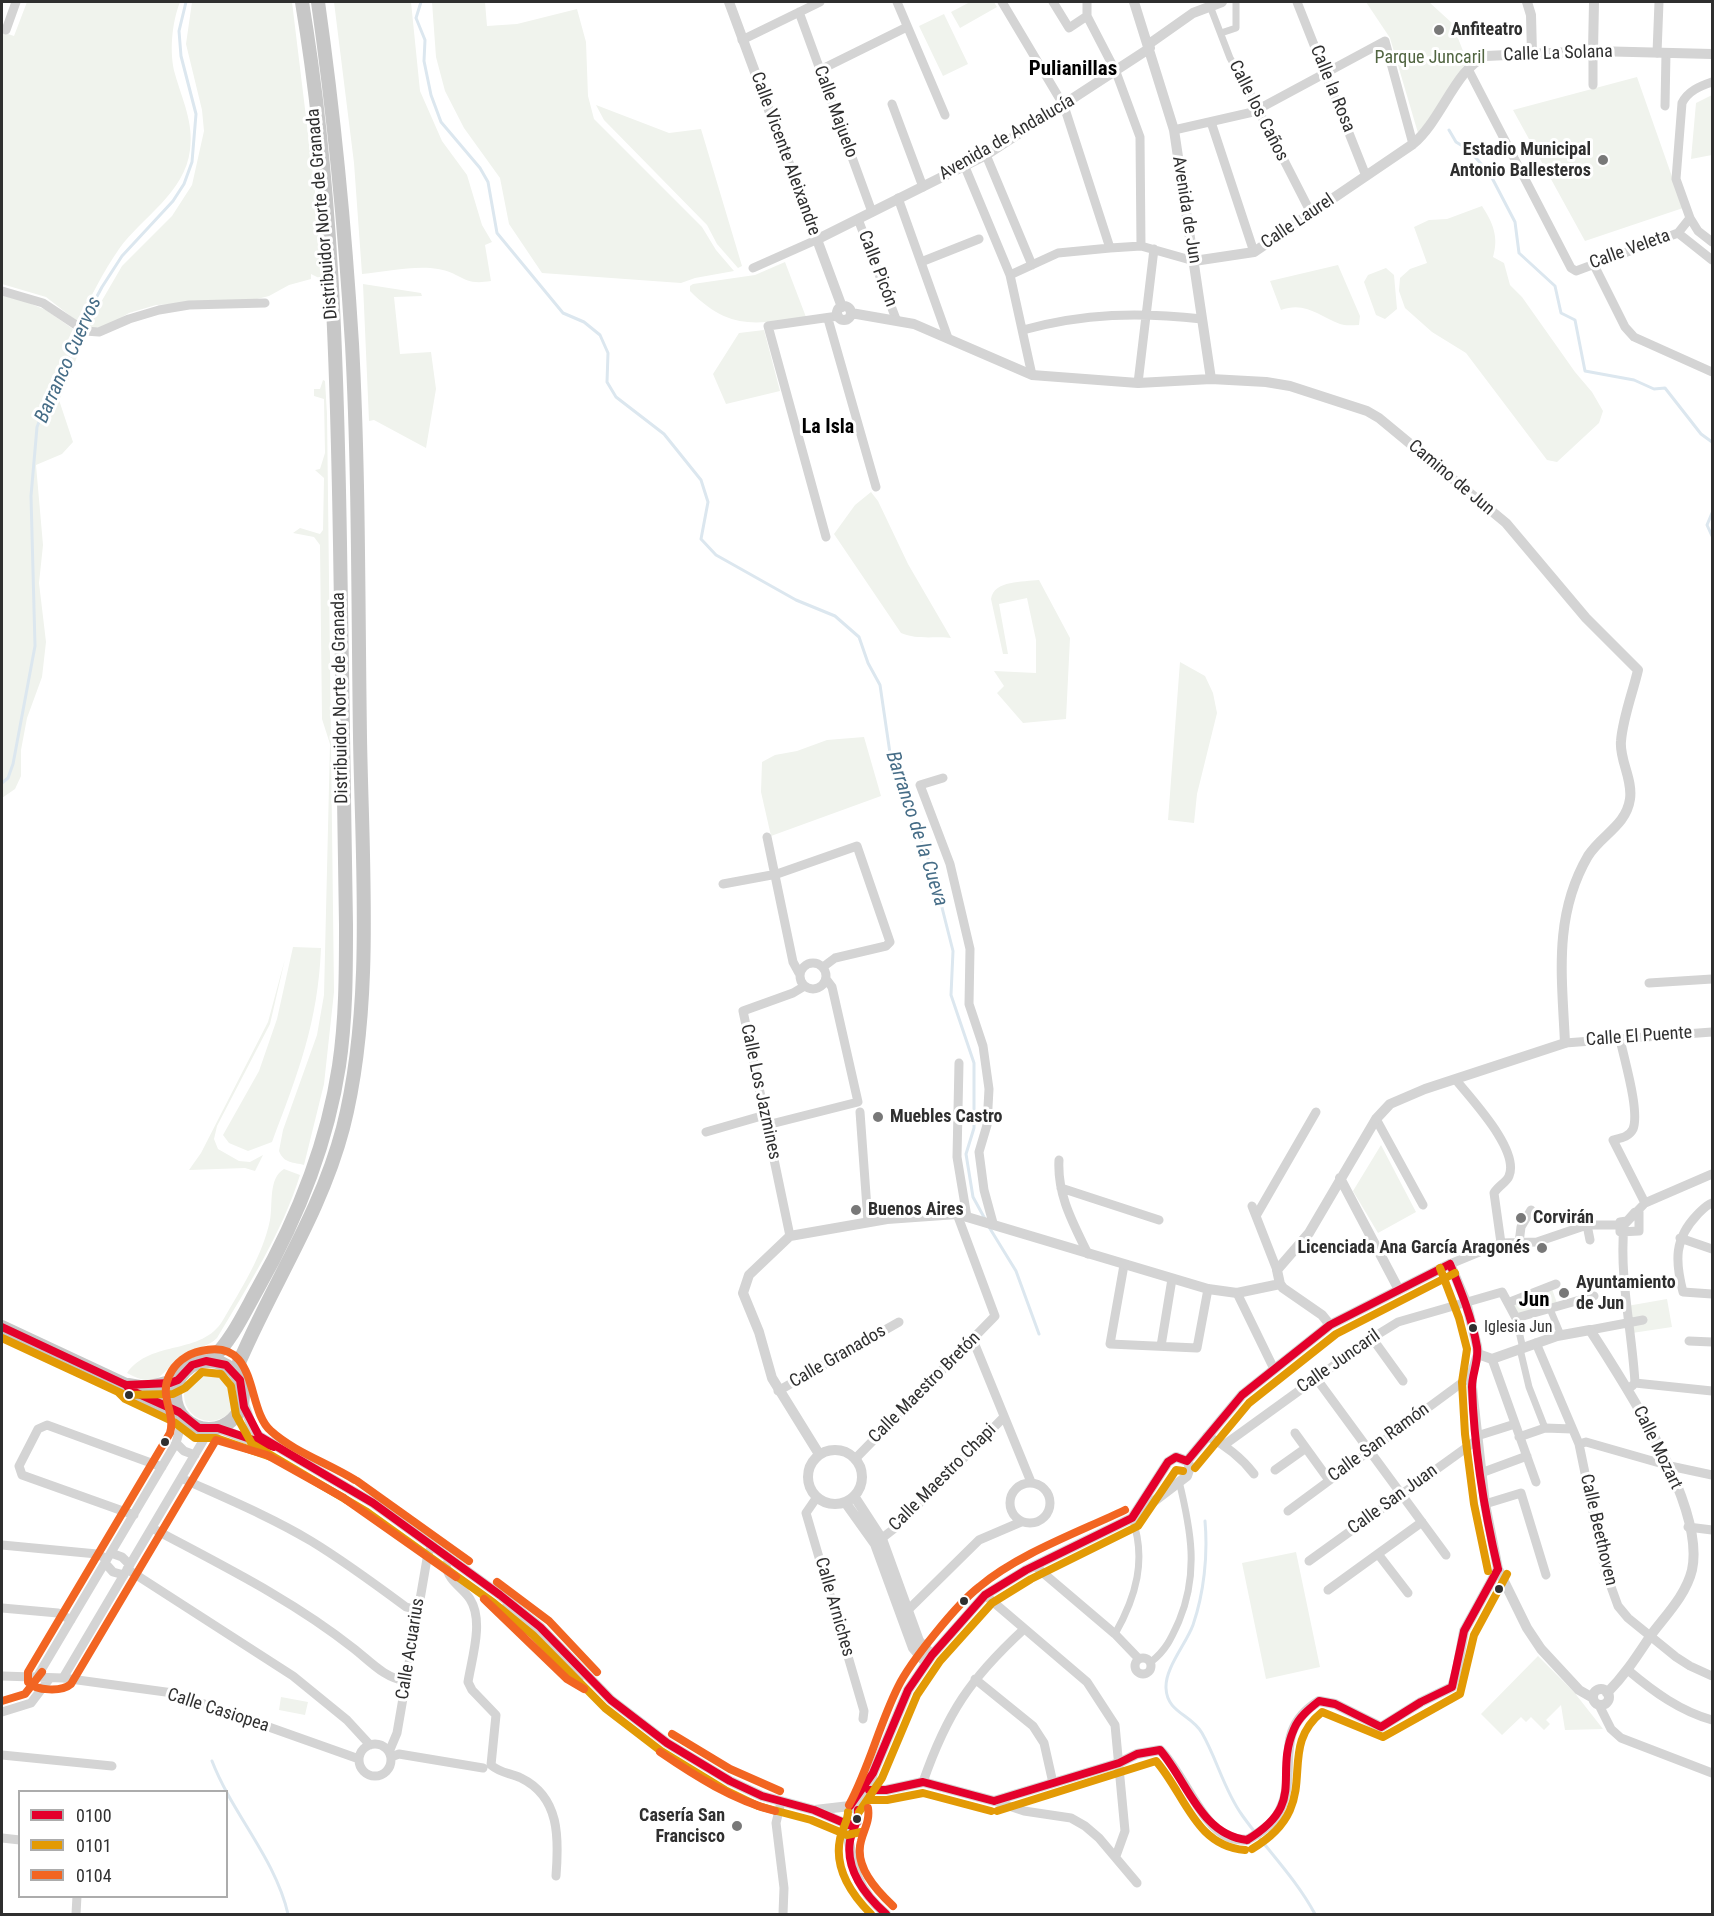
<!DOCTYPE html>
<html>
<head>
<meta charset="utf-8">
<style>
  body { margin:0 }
  #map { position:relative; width:1714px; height:1916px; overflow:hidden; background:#fff; font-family:"Roboto Condensed",sans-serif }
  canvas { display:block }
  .frame { position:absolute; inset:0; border:3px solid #2f2f2f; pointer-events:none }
  .legend { position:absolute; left:18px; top:1790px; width:210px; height:108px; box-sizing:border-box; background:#fff; border:2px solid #acacac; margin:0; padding:8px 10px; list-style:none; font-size:18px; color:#2f2f2f }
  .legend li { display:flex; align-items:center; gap:12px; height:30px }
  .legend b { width:30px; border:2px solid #acacac }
</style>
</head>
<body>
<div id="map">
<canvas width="1714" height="1916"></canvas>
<div class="frame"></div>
<ul class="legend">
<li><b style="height:8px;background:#e4002b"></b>0100</li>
<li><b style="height:8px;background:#e39a05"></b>0101</li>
<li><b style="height:8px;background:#f26522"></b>0104</li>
</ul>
</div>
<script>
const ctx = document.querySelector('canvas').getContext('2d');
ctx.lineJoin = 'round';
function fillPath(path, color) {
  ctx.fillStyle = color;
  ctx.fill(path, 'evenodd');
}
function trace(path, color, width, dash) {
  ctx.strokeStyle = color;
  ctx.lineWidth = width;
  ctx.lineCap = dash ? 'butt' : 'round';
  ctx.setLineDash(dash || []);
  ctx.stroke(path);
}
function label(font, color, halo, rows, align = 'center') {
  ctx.font = font + ' "Roboto Condensed",sans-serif';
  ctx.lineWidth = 6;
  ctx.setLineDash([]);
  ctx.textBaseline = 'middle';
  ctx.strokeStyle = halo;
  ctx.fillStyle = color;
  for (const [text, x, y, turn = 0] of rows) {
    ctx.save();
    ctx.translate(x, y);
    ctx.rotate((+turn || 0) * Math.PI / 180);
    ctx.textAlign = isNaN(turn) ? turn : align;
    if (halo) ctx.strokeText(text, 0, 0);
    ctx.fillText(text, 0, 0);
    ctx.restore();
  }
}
fillPath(new Path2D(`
  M27,2H180C172,22 169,53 175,74C182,99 194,123 190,150C185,193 142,217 119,249C103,272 91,297 78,322L46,297L2,284V32L14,36Z
  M192,2H292L315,191L321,279L311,274V279L289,285L269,296L253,300L156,305L129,313L105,327L86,328L122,266L172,216L192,185L204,131L202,110L186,44Z
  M334,2H411L420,91L442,141L467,175L482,225L492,242L485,245L491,281C461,286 463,273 438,269C415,265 386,272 362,274L354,163Z
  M432,2H485L487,26L517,24L577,9L586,42L588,96L594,119L702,227L716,250L734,271L695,278L681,283L542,273L509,224L500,178L464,128L445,91L436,57Z
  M970,2H994L997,7L960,28L951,12Z
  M1366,2H1429L1452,23L1467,61L1426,125L1418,133L1390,38Z
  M944,14L968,64L943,76L919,26Z
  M1637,77L1683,208L1585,241L1513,110Z
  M1712,95V155L1691,159L1696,103Z
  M596,105L669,133L701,129L742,266L738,268L717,244L707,225L604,120Z
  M1482,206C1493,223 1499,237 1493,257L1504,263L1510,285L1522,297L1575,372L1592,392L1603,411L1599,423L1557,462L1547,460L1466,353L1432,332L1405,308L1399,291L1400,278L1410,269L1427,263L1414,227L1429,220L1447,219Z
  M785,262L806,317C755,324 730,331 690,291V286L693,284L755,275Z
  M1338,265L1360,316L1359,325C1353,325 1345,326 1340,324C1319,316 1305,301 1281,310L1270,281Z
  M1386,268L1394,275L1397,309L1385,319L1376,315L1364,282L1368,275Z
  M363,284L421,293L422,296L394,297L400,354L431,352L436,389L426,448L374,420L369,421Z
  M2,292L46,310L73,329L67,342L80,350C72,367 68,384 59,400L73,442L62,454L36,465L43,545L39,583L46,642L42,677L27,718L21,750V776L15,789L2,798Z
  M764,330L780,391L726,404L713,374L739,333Z
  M323,380L325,381L327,414L334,992L324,1084L304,1165C294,1162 284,1164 279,1151L283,1130L317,1035L324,995L330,744L322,719L320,545L314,537L293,533L300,528L320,534L323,530L324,478L315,470L320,469L325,453L324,399L314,396V389H320Z
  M871,492L878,501L908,564L951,638C933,636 917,640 901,633L834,534L855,505Z
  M1039,580L1070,638L1066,719L1023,723L997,693L1004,686L994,671L1036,673V640L1027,598L999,604L1008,654H1003L991,599C994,580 1023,582 1039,580Z
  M1180,662L1205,676L1213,693L1217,713L1197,794L1194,823L1168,820Z
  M864,737L881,796L771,836L761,792L762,762L775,755L797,751L827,740Z
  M293,947L321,948C318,1023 298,1073 272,1142L248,1151L229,1143L223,1135L259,1071L277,1019Z
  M285,959L270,1024L217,1126L214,1139L218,1149L239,1161L250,1162L263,1155L255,1171L245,1168L189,1170L201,1153L268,1022Z
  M1381,1145L1416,1212L1378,1233L1353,1191Z
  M284,1169L300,1175C282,1233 248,1286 217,1338C208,1347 198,1347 187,1353C162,1366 163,1393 127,1373C151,1339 202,1356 223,1320C241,1289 263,1255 270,1220C273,1205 268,1178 284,1169Z
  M1552,1289L1557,1303L1518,1317L1513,1303Z
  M1667,1299L1672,1327L1632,1333L1627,1306Z
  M184 1395a26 26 0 1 1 52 0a26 26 0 1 1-52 0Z
  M1296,1552L1320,1667L1266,1679L1242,1563Z
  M1538,1656L1574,1692L1603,1729L1565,1730L1561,1705L1546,1720L1550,1724L1544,1730L1531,1717L1526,1722L1521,1717L1502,1735L1481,1714Z
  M281,1697L308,1702L305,1715L279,1710Z`), '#f0f3ed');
trace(new Path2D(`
  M421,2L416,18L425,40L424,61L431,95L441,122L480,168L488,182L497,233L563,313L584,322L600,335L608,353L607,382L616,397L664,434L701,480L708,502L701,539L716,555L796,600L835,616L859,637L868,663L880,685L891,760L933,872L953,951L951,995L974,1063V1128L966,1154L973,1197L985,1219
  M1449,130L1456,142L1469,150L1490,174L1515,222L1519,253L1555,286L1561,313L1575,320L1585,371L1634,380L1654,389L1665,388L1701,434L1712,442
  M1712,513L1707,525L1712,536
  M2,783L8,778L13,764L35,646L31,496L37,427L42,414L57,393L82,324L102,287L122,256L173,201L184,184L192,162L196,114L181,56L179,31L186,2
  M989,1227L1016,1271L1039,1334
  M1205,1521C1208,1555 1204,1593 1193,1625C1186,1644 1165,1668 1166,1688C1167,1713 1191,1714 1202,1733C1217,1759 1224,1790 1242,1815C1266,1849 1295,1877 1315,1914
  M212,1761C233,1815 275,1858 288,1914`), '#dce7ef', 3);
trace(new Path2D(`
  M1210,6L1230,58L1246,86
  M1221,33L1236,28V2
  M1550,1309L1561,1335
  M1516,1318L1523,1349
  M1520,1349L1529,1387L1545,1428
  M1115,1634C1136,1597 1147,1559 1132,1518
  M1151,1662C1166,1650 1171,1639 1179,1621C1199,1573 1191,1530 1179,1481`), '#d4d4d4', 7);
trace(new Path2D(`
  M897,2L945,115
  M1002,2L1064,106L1110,248
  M1053,2L1069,28L1087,16
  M1087,2V16L1116,72L1140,137L1141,246
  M1297,2L1366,176
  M799,12L872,212
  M6,30L16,2
  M742,40L820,2
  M1657,53L1659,2
  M1468,69L1571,268L1576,271L1678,233L1690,218L1676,179L1682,103C1688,91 1700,86 1712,82
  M820,70L907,27
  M1593,85V51
  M1246,86L1311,213
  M892,104L923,187
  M1665,106L1666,53
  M1211,122L1254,252
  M1174,130L1253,112L1385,41L1413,144
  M986,155L1032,265
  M965,167L1010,275L1032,375
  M898,198L948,338
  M1690,218L1698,231L1712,242
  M858,219L896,319
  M1678,233L1712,260
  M921,262L979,239
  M1593,263L1625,327L1634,337L1712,372
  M753,268L816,240
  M1010,275L1058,253L1110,248L1141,246L1194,261
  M2,291L43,303L85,331L99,332L129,319L159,310L189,305L265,303
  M828,319L876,487
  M1023,330C1085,313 1139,312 1202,319
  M1138,383L1154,249
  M826,537L768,326L838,316
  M943,778L920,785L950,864L970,949L969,1004L983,1046L989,1089L987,1125L979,1152L984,1190L993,1223
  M767,837L793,962L799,973
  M723,884L777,874L857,846L890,942L886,946L835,958L823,967
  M800 976a13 13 0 1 1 26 0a13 13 0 1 1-26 0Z
  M1649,983L1712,979
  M1620,1039C1624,1059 1640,1111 1633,1129C1629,1137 1621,1138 1613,1140L1645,1203
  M1565,1043L1712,1032
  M959,1063L957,1157L967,1217
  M1456,1080C1471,1099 1520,1150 1509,1176C1507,1182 1498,1186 1494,1193L1501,1243
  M860,1112L868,1222
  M1376,1119L1423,1205
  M767,1125L858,1102L832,987L826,979
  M706,1132L765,1115
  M1059,1160C1057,1195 1073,1223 1088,1254
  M1061,1188L1159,1220
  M1712,1203C1706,1205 1702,1210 1697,1215C1674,1239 1675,1261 1683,1292L1712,1294
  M1252,1206L1277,1270
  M1635,1212H1639V1231L1620,1232V1222L1627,1221Z
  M1256,1216L1316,1112
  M1587,1225L1590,1240
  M790,1236L743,1011L793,993L803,987
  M1680,1238L1712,1249
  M1519,1243L1521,1227L1531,1210
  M1450,1264L1501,1243L1537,1242L1587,1225H1624
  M1124,1265L1110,1344L1197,1348L1208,1289
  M1237,1293L1274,1369
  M1510,1302L1556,1284
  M1590,1330L1643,1320
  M1372,1338L1403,1381
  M973,1340L1031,1482
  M1689,1341L1712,1342
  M1536,1343L1579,1444L1605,1570L1618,1606L1628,1618L1676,1657L1690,1666L1712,1676
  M1161,1346L1172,1279
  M1492,1359L1536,1482
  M1316,1378L1446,1555
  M1635,1383C1632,1330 1619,1278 1624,1225L1645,1203L1712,1174
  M1632,1386L1635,1383L1712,1391
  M778,1391L899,1322
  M1295,1433L1329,1480
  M1207,1436C1227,1446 1241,1457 1254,1474
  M1477,1436L1515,1424
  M1519,1437L1545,1428L1572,1429
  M176,1443L184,1451L195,1455
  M1579,1444L1586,1442L1670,1466L1712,1475
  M1224,1445L1372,1338L1398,1322L1502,1292L1516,1318L1594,1296
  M855,1459L995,1316L957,1214
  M1275,1470L1306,1448
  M1481,1473L1527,1456
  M181,1478C225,1498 269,1516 311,1541C344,1561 375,1584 406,1607L418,1610
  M1010 1503a20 20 0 1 1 40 0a20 20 0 1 1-40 0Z
  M817,1497L806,1513L864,1711L863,1719
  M1485,1504L1521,1493L1546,1575
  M1288,1511L1471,1376
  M134,1515L22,1475L19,1466L38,1429L47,1425L162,1467
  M1688,1527L1712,1530
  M152,1528C221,1565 291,1599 353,1648C370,1661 384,1678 406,1681
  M877,1542L895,1528L1004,1417
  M2,1545L97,1554L107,1559
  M111,1553L122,1557L130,1565
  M1378,1554L1408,1593
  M450,1559L446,1565C448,1581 462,1587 470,1599C484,1621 472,1657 468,1682L472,1690L496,1715L491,1765C500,1773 510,1773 521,1778C560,1797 559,1838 556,1876
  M1309,1561L1477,1440
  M105,1563L113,1572L124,1575
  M1035,1566L1115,1634L1139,1659
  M127,1569L293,1676L347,1720L370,1745
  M1328,1590L1422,1522
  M985,1595L1087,1682L1115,1725L1125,1831L1116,1856
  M2,1608L58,1613L71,1620
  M903,1611L908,1610L979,1540L1021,1522
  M1135 1666a8 8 0 1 1 16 0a8 8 0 1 1-16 0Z
  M1629,1671C1654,1692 1680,1711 1712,1720
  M2,1676L63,1678L173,1693L359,1759
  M37,1677L176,1443L183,1418
  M63,1678L210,1429
  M975,1679L1033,1726L1044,1743L1053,1783
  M1599,1705L1611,1729L1621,1738L1712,1773
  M2,1712L31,1703L50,1678
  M359 1760a16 16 0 1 1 32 0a16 16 0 1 1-32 0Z
  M389,1752L397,1733L428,1553L433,1546
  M2,1755L112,1766
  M391,1757L399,1754L483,1768
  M923,1782C947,1713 970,1679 1023,1630
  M994,1801L1024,1811L1071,1818L1085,1826L1099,1838L1137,1883
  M781,1802L776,1823L784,1888L783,1914
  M2,1838L20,1840
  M76,1914L77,1896`), '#d4d4d4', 9);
trace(new Path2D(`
  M729,2L842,307
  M1134,2L1174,130L1211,379
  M1527,2L1531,15L1532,54
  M1149,44L1193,13L1222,2
  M1593,51L1594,2
  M816,240L986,155L1150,48
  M1194,261L1254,252L1413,144C1441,121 1456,68 1486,56L1593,51L1712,54
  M837 313a7 7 0 1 1 14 0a7 7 0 1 1-14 0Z
  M851,313L914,324L1032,375L1138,383L1211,379L1266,382L1290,386L1367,411L1379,418L1506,523L1586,618L1638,670C1633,692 1623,717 1621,741C1619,759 1633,779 1630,799C1626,826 1601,835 1588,856C1553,916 1562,977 1565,1043L1425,1089L1390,1104L1376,1119L1309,1233L1277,1270L1280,1284L1283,1288L1322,1315L1330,1325
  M1340,1178L1399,1290
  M1478,1354L1492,1359L1557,1336L1590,1330C1624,1383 1706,1506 1692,1570C1686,1595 1666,1615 1651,1635C1637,1656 1625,1675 1607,1693
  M243,1401L252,1427L259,1436L373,1503L500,1595L540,1627L611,1700L667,1743L730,1781L762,1796L814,1810L849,1825L857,1822
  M218,1428L259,1444L270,1445
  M808 1477a27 27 0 1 1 54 0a27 27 0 1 1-54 0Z
  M819,1454L772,1378L759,1332L743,1293L749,1275L790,1236L887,1219L957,1214L1208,1289L1237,1293L1280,1284
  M1187,1461L1242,1395L1330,1325L1450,1264L1466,1302L1477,1346L1478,1354L1471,1376L1473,1397L1485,1504L1498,1569L1527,1628L1541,1649L1579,1690L1593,1698
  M854,1496L882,1539L919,1641L932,1655
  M845,1502L875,1544L913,1648L926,1663
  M506,1608L580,1676
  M1593 1697a8 8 0 1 1 16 0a8 8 0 1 1-16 0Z
  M869,1790H886L923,1782L994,1801L1119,1763L1137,1754L1160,1750C1182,1771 1201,1826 1229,1837C1234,1840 1242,1839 1247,1840C1257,1834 1269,1827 1276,1817C1303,1775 1267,1734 1319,1701L1335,1704L1381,1727L1421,1702L1452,1687L1457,1670L1464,1631L1498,1569
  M850,1806L869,1778
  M815,1810L850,1806L858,1810
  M858,1810L869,1790L873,1773L908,1690L932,1655L985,1595L1026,1570L1132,1518L1187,1476L1190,1467L1187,1461L1176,1457L1168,1462L1132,1518
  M846,1824C853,1864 853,1886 886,1914`), '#d4d4d4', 10);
trace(new Path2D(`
  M2,1327L126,1385L130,1390L170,1410L179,1412
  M211,1360C232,1340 244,1313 258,1288C297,1219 327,1145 339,1066C346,1019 346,972 346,925C344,798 342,671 340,544C337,363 332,181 302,2
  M175 1395a34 34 0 1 1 68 0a34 34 0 1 1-68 0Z
  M235,1372C269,1289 320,1216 343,1128C374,1007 362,862 360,737C358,606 359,474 352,344C345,229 334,115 318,2
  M128,1385L146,1388L178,1380`), '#c7c7c7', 14);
trace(new Path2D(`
  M1450,1264C1461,1291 1472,1318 1477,1347C1479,1361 1472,1374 1472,1387C1474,1448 1484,1510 1498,1569
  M2,1327L126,1385L170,1383L178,1380L192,1365L206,1361L226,1365L240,1380L244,1407L259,1436L373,1503L500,1595L540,1627L611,1700L667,1743L730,1781L762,1796L814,1810L849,1825L857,1822
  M126,1385L130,1390L179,1412L199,1428H218L274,1447
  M1187,1461L1242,1395L1330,1325L1450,1264
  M869,1790H886L923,1782L994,1801
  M994,1801L1119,1763L1137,1754L1160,1750C1187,1781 1201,1835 1247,1840
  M850,1806L873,1773L908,1690L932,1655L985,1595L1026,1570L1132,1518L1168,1462L1176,1457L1187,1461
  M858,1810C859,1822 852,1830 850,1841C845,1871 866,1896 886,1914
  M1247,1840C1308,1803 1273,1777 1294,1729C1299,1717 1309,1709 1319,1701L1335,1704L1381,1727L1421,1702L1452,1687L1464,1631L1498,1569`), '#e4002b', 8);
trace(new Path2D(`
  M1440,1268L1459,1318L1467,1349L1462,1382L1465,1434L1474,1504L1488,1571
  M2,1338L125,1395L173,1394L185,1388L202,1372L221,1374L231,1386L236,1415L252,1444L367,1512L494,1603L533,1635L605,1708L661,1751L725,1790L758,1806L811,1820L847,1835L861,1832
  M118,1392L125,1399L174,1422L195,1438H216L271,1457
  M1195,1468L1249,1403L1336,1334L1455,1273
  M869,1800H887L923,1793L991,1811
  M997,1811L1156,1761C1185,1794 1195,1846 1245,1850
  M848,1812C848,1821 842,1829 840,1839C834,1868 851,1894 871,1914
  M859,1812L882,1778L917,1695L940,1661L992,1603L1031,1579L1138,1526L1176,1470L1183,1471
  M1252,1849C1328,1804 1272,1752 1322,1712L1383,1737L1460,1694L1474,1635L1507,1574`), '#e39a05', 8);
trace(new Path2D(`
  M357,1481L469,1561
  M344,1498L267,1455L216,1440L71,1684C62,1692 36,1691 28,1682V1672L170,1433C176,1413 159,1397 169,1376C175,1363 187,1354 201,1351C260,1337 245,1409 271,1431C294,1452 328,1463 355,1480
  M345,1499L456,1577
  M497,1582L549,1621L597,1672
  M484,1599L567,1679L584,1689
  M2,1701L25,1694L42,1672
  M672,1734L730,1769L780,1791
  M660,1752C695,1776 733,1800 775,1811
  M849,1805C869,1768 879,1725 898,1687C910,1662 957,1604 979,1587C1018,1554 1079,1532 1125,1510
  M868,1808C870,1821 864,1829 861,1841C854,1866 876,1890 893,1906`), '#f26522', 8);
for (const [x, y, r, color] of [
  [1439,30,6,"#787878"],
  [1603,160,6,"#787878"],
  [878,1117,6,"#787878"],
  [856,1210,6,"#787878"],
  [1521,1218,6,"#787878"],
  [1542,1248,6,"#787878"],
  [1564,1293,6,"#787878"],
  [1473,1328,5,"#2f2f2f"],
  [129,1395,5,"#2f2f2f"],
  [165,1442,5,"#2f2f2f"],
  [1499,1589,5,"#2f2f2f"],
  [964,1601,5,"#2f2f2f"],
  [857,1819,5,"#2f2f2f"],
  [737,1826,6,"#787878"]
]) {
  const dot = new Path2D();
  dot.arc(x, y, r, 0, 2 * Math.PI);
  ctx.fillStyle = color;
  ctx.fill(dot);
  trace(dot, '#fff', 2);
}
label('16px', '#2f2f2f', '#fff', [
  ["Iglesia Jun",1484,1328]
], 'left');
label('bold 18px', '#2f2f2f', '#fff', [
  ["Anfiteatro",1451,30],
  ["Estadio Municipal",1591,150,"right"],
  ["Antonio Ballesteros",1591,171,"right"],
  ["Muebles Castro",890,1117],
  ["Buenos Aires",868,1210],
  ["Corvirán",1533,1218],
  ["Licenciada Ana García Aragonés",1530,1248,"right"],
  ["Ayuntamiento",1576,1283],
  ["de Jun",1576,1304],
  ["Casería San",725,1816,"right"],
  ["Francisco",725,1837,"right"]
], 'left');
label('18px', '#2f2f2f', '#fff', [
  ["Calle La Solana",1558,54,-2],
  ["Calle la Rosa",1332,89,68],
  ["Calle los Caños",1258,111,63],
  ["Calle Majuelo",835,112,70],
  ["Avenida de Andalucía",1007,138,-30],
  ["Calle Vicente Aleixandre",785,154,70],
  ["Avenida de Jun",1186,210,81],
  ["Distribuidor Norte de Granada",323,214,-95],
  ["Calle Laurel",1298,222,-34],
  ["Calle Veleta",1630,250,-20],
  ["Calle Picón",877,269,69],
  ["Camino de Jun",1451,478,40],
  ["Distribuidor Norte de Granada",341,698,-91],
  ["Calle El Puente",1639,1037,-4],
  ["Calle Los Jazmines",760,1092,78],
  ["Calle Granados",838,1357,-30],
  ["Calle Juncaril",1339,1362,-35],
  ["Calle Maestro Bretón",925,1388,-45],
  ["Calle San Ramón",1379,1443,-36],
  ["Calle Mozart",1657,1448,64],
  ["Calle Maestro Chapi",943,1478,-45],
  ["Calle San Juan",1393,1500,-36],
  ["Calle Beethoven",1598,1530,77],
  ["Calle Arniches",834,1607,74],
  ["Calle Acuarius",411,1649,-81],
  ["Calle Casiopea",218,1711,18]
]);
label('18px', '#516541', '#fff', [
  ["Parque Juncaril",1430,58]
]);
label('italic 20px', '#466d87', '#fff', [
  ["Barranco Cuervos",69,360,-66],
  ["Barranco de la Cueva",916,829,72]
]);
label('bold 20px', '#000', '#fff', [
  ["La Isla",828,428]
]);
label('bold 21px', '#000', '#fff', [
  ["Pulianillas",1073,70],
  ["Jun",1534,1301]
]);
</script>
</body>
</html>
